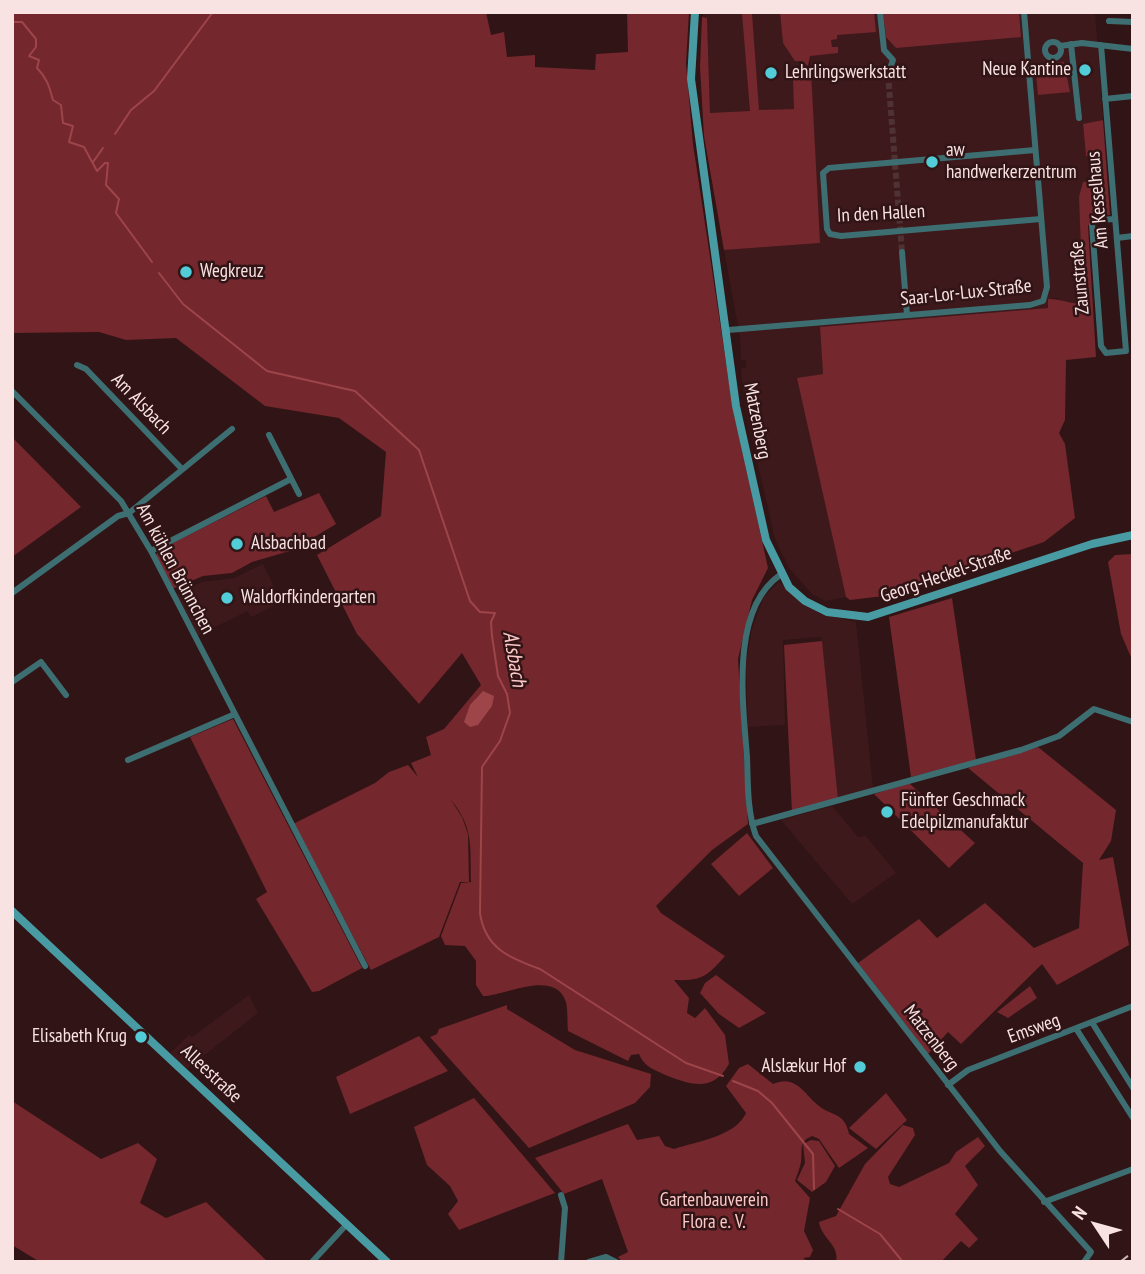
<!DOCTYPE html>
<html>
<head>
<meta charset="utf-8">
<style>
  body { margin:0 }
  #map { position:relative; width:1145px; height:1274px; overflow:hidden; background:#311415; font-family:"PT Sans Narrow",sans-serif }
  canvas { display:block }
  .frame { position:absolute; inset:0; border:14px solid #f8e2e2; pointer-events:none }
  .north { position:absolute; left:1061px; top:1190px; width:70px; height:70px; -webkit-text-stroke:5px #311415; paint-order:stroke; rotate:306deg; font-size:19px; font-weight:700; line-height:28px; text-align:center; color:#f8e2e2 }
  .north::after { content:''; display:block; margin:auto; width:24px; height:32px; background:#f8e2e2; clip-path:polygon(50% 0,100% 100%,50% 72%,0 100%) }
</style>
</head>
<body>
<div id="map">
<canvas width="1145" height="1274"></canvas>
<div class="frame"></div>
<div class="north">N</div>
</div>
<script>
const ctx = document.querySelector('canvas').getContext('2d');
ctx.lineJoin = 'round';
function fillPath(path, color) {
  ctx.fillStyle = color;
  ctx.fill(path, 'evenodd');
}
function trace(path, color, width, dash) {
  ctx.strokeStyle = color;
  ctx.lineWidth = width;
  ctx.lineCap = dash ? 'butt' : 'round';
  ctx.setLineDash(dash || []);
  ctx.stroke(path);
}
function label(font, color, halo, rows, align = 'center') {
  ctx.font = font + ' "PT Sans Narrow",sans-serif';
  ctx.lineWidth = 5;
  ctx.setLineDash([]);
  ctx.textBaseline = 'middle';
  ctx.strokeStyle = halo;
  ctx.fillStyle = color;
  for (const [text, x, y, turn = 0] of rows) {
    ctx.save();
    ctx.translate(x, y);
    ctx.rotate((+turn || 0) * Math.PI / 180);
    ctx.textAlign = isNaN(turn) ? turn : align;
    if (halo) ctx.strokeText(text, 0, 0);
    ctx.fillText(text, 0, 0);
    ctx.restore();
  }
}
fillPath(new Path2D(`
  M705,12H780L783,43L810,66V12H1095L1103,120L1083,125L1086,156L1101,155L1103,180L1079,196L1084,303L1070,305L1057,298L1048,299L1049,308L820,328L823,374L798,378L846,597L825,601L812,594L789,568L775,539L748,421L742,384L741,368H746V360H741L740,337L724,250L819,243L811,71L803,77L794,109L710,114L707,18L702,17Z
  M263,564L281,602L251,617L248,611L196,636L173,595L202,582L234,578Z
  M779,582L820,614L856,622L873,788L838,799L821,637L783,640L785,725L748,727L746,664L752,629L764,597Z
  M832,806L858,837L866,836L896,873L852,904L781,820Z
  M249,995L258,1013L187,1069L170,1053L189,1035L192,1037Z`), '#3e191b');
fillPath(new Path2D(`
  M12,12H486L491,35L504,32L507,57L535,55V67L595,70L596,54L628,52L627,12H689L686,64L693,144L733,409L768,568L752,600L738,659L748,824L712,850L656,906L661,913L725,956C707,977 701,981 674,980L689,998L687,1013L695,1018L705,1008L725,1035L729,1064C714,1091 694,1086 668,1076C655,1070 645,1068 639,1054L631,1055L628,1061L568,1031C567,1022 568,1011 566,1002C555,968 504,996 483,996L476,985V961L465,946L445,945L441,936L461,883L471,882C470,848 474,827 451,800L462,817L468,834L469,882H460L439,937L371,970L293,824L375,783L389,772L408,765L418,777L411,763L431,755L426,737L444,729L481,685L462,653L419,704L357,634L317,555L381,516L386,452L339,418L265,406L176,338L126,340L99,332L12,333Z
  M780,12H874L876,32L837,35V39L831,40L832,47H838V53L810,56L808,66L802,61H795L783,43Z
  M883,12H1019L1021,37L896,48L886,37Z
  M742,13L752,14L759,110L794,109L793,78L803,77L811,70L820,243L724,250L704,136L700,67L702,17L707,18L710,113L750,111Z
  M1064,62L1070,92L1038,95L1035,64Z
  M1103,120L1110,215L1093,216L1088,226L1096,357L1066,360L1065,420L1059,433L1065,444L1075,518L1044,542L884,596L850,600L846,597L797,378L823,374L820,327L1048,308V299C1062,298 1069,305 1083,303L1079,197L1083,182L1103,180L1101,156H1086L1083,124Z
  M12,437L81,507L12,557Z
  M319,493L336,524L293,550L252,562L232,573L203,576L172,589L156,556L159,550L266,496L274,512Z
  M1133,554V662L1121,634L1108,562L1115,555Z
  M952,598L976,760L911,777L889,617Z
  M822,641L838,799L792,813L784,645Z
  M233,719L362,968L319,991L312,992L256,899L267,892L190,737Z
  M1038,747L1116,810L1111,841L1099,860L1113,857L1129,945L1057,985L1042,964L961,1044L948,1032L928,1054L858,963L919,919L937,938L985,903L1034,948L1079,928L1083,863L968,768Z
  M909,783L975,843L949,868L874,794Z
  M747,833L773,868L739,896L711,864Z
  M716,975L766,1013L739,1028L719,1014L700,993L705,983Z
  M1030,986L1037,998L1008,1018L997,1012Z
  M507,1005V1009L575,1050L651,1074L650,1087L635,1103L529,1148L430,1037L437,1034L439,1029Z
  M419,1036L448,1071L350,1114L336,1077Z
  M748,1064L773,1084C796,1074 803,1093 819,1106C831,1116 845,1112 849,1134L868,1148L839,1168L819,1139L812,1136C798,1142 803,1150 801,1162C800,1168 797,1175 795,1181L810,1198L804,1231L813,1250L810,1257L803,1258L809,1262H622L618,1257L628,1252L602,1179L564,1194L535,1158L628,1124L637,1140L659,1136L665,1146L674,1149C697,1141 735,1137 746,1113L726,1086L739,1068Z
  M886,1093L907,1120L876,1149L849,1128Z
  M474,1098L555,1193L459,1230L448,1214L458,1201L450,1186L427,1165L414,1127Z
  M12,1101L101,1159L138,1143L157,1159L140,1203L166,1218L206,1202L267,1261L40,1262L12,1245Z
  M903,1125L913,1128L915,1135L888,1177L890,1184L899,1187L949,1163L956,1152L978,1137L985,1146L965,1166L978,1185L955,1214L978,1239L969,1248L961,1241L941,1262H836C840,1245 821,1238 819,1222L836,1216L865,1164Z
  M811,1140L819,1141L835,1166L826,1182L812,1192L797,1180L805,1163L803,1144Z`), '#74272d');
fillPath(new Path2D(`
  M483,691L494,696L492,706L478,725L470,727L464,722L470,705Z`), '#9e454a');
trace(new Path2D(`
  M12,22H22L36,39V47L29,56L39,60L37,68C47,78 49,86 53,100L61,105L63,123L73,126L69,142L84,147L97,171L105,163H108L106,185L119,199L116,213L152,262
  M115,134L131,110L154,91L213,12
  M93,162L103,148
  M159,273L183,304L267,371L355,391L419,450L470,601L480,612L495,613L491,622L492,636L498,676L507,694L510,713L500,741L482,767L480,913C485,948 509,958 540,969L686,1063L723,1076
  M733,1081L758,1091L772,1103L813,1154L814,1189
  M838,1209L880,1234L903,1262`), '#9e454a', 2);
trace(new Path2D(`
  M888,74L902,252`), '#4f3334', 6, [6, 3]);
trace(new Path2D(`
  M880,12L884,50L893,60L888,74
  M1109,21L1133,22
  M1045 50a8 8 0 1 1 16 0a8 8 0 1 1-16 0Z
  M1071,44L1079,118
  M1101,45L1126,351L1106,353L1101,346L1092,224L1097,220L1115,219
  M1060,46L1082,43L1133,49
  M1105,99L1133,96
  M1035,150L829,168L823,173L827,229L830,234L841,236L1041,219
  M1117,238L1133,236
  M902,252L907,315
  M728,330L1030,305L1043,301L1047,287L1024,12
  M77,365L86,369L181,468
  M12,391L121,501L151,551L365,966
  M269,435L299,494
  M151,551L291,479
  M780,575C730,610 743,703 747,757C748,783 747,811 756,836L1000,1151L1091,1252L1084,1262
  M12,593L118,516L129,513L232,429
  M12,682L41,662L66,695
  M128,760L235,714
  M752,824L1021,750L1059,736L1094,709L1133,722
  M1093,1024L1133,1088
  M1077,1030L1133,1118
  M948,1085L968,1070L1133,1006
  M561,1195L565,1208L561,1262
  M1044,1202L1133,1169
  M312,1262L347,1224
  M589,1262L606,1257L616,1262`), '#3d6e72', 6);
trace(new Path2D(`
  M695,12L691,79L736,406L766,540L789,587L805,601L827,612L868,617L1092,544L1133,535
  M12,911L387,1262`), '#489ba2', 8);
trace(new Path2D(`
  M1120,1262L1133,1252`), '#ceb6b6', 2, [10, 5]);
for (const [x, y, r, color] of [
  [1085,70,7,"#52ccd6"],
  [771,73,7,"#52ccd6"],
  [932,162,7,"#52ccd6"],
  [186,272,7,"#52ccd6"],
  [237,544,7,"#52ccd6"],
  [227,598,7,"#52ccd6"],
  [887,812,7,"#52ccd6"],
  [141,1037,7,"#52ccd6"],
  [860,1067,7,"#52ccd6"]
]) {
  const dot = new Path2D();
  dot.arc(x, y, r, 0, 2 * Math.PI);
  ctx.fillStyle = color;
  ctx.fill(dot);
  trace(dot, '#311415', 2.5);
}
label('19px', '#f8e2e2', '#311415', [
  ["Neue Kantine",1071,70,"right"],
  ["Lehrlingswerkstatt",785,73],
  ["aw",946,151],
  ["handwerkerzentrum",946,173],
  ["Wegkreuz",200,272],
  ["Alsbachbad",251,544],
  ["Waldorfkindergarten",241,598],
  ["Fünfter Geschmack",901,801],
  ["Edelpilzmanufaktur",901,823],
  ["Elisabeth Krug",127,1037,"right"],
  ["Alslækur Hof",846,1067,"right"]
], 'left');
label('19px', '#f8e2e2', '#311415', [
  ["Am Kesselhaus",1098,200,-95],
  ["In den Hallen",881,214,-3],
  ["Zaunstraße",1080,278,-95],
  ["Saar-Lor-Lux-Straße",966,293,-6],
  ["Am Alsbach",141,404,46],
  ["Matzenberg",757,421,79],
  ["Am kühlen Brünnchen",175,569,62],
  ["Georg-Heckel-Straße",946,575,-19],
  ["Emsweg",1034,1029,-20],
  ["Matzenberg",931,1038,52],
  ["Alleestraße",211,1074,43]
]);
label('19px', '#fdc9c8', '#311415', [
  ["Gartenbauverein",714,1201],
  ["Flora e. V.",714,1223]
]);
label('italic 21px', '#fdc9c8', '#311415', [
  ["Alsbach",514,659,80]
]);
</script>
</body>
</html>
